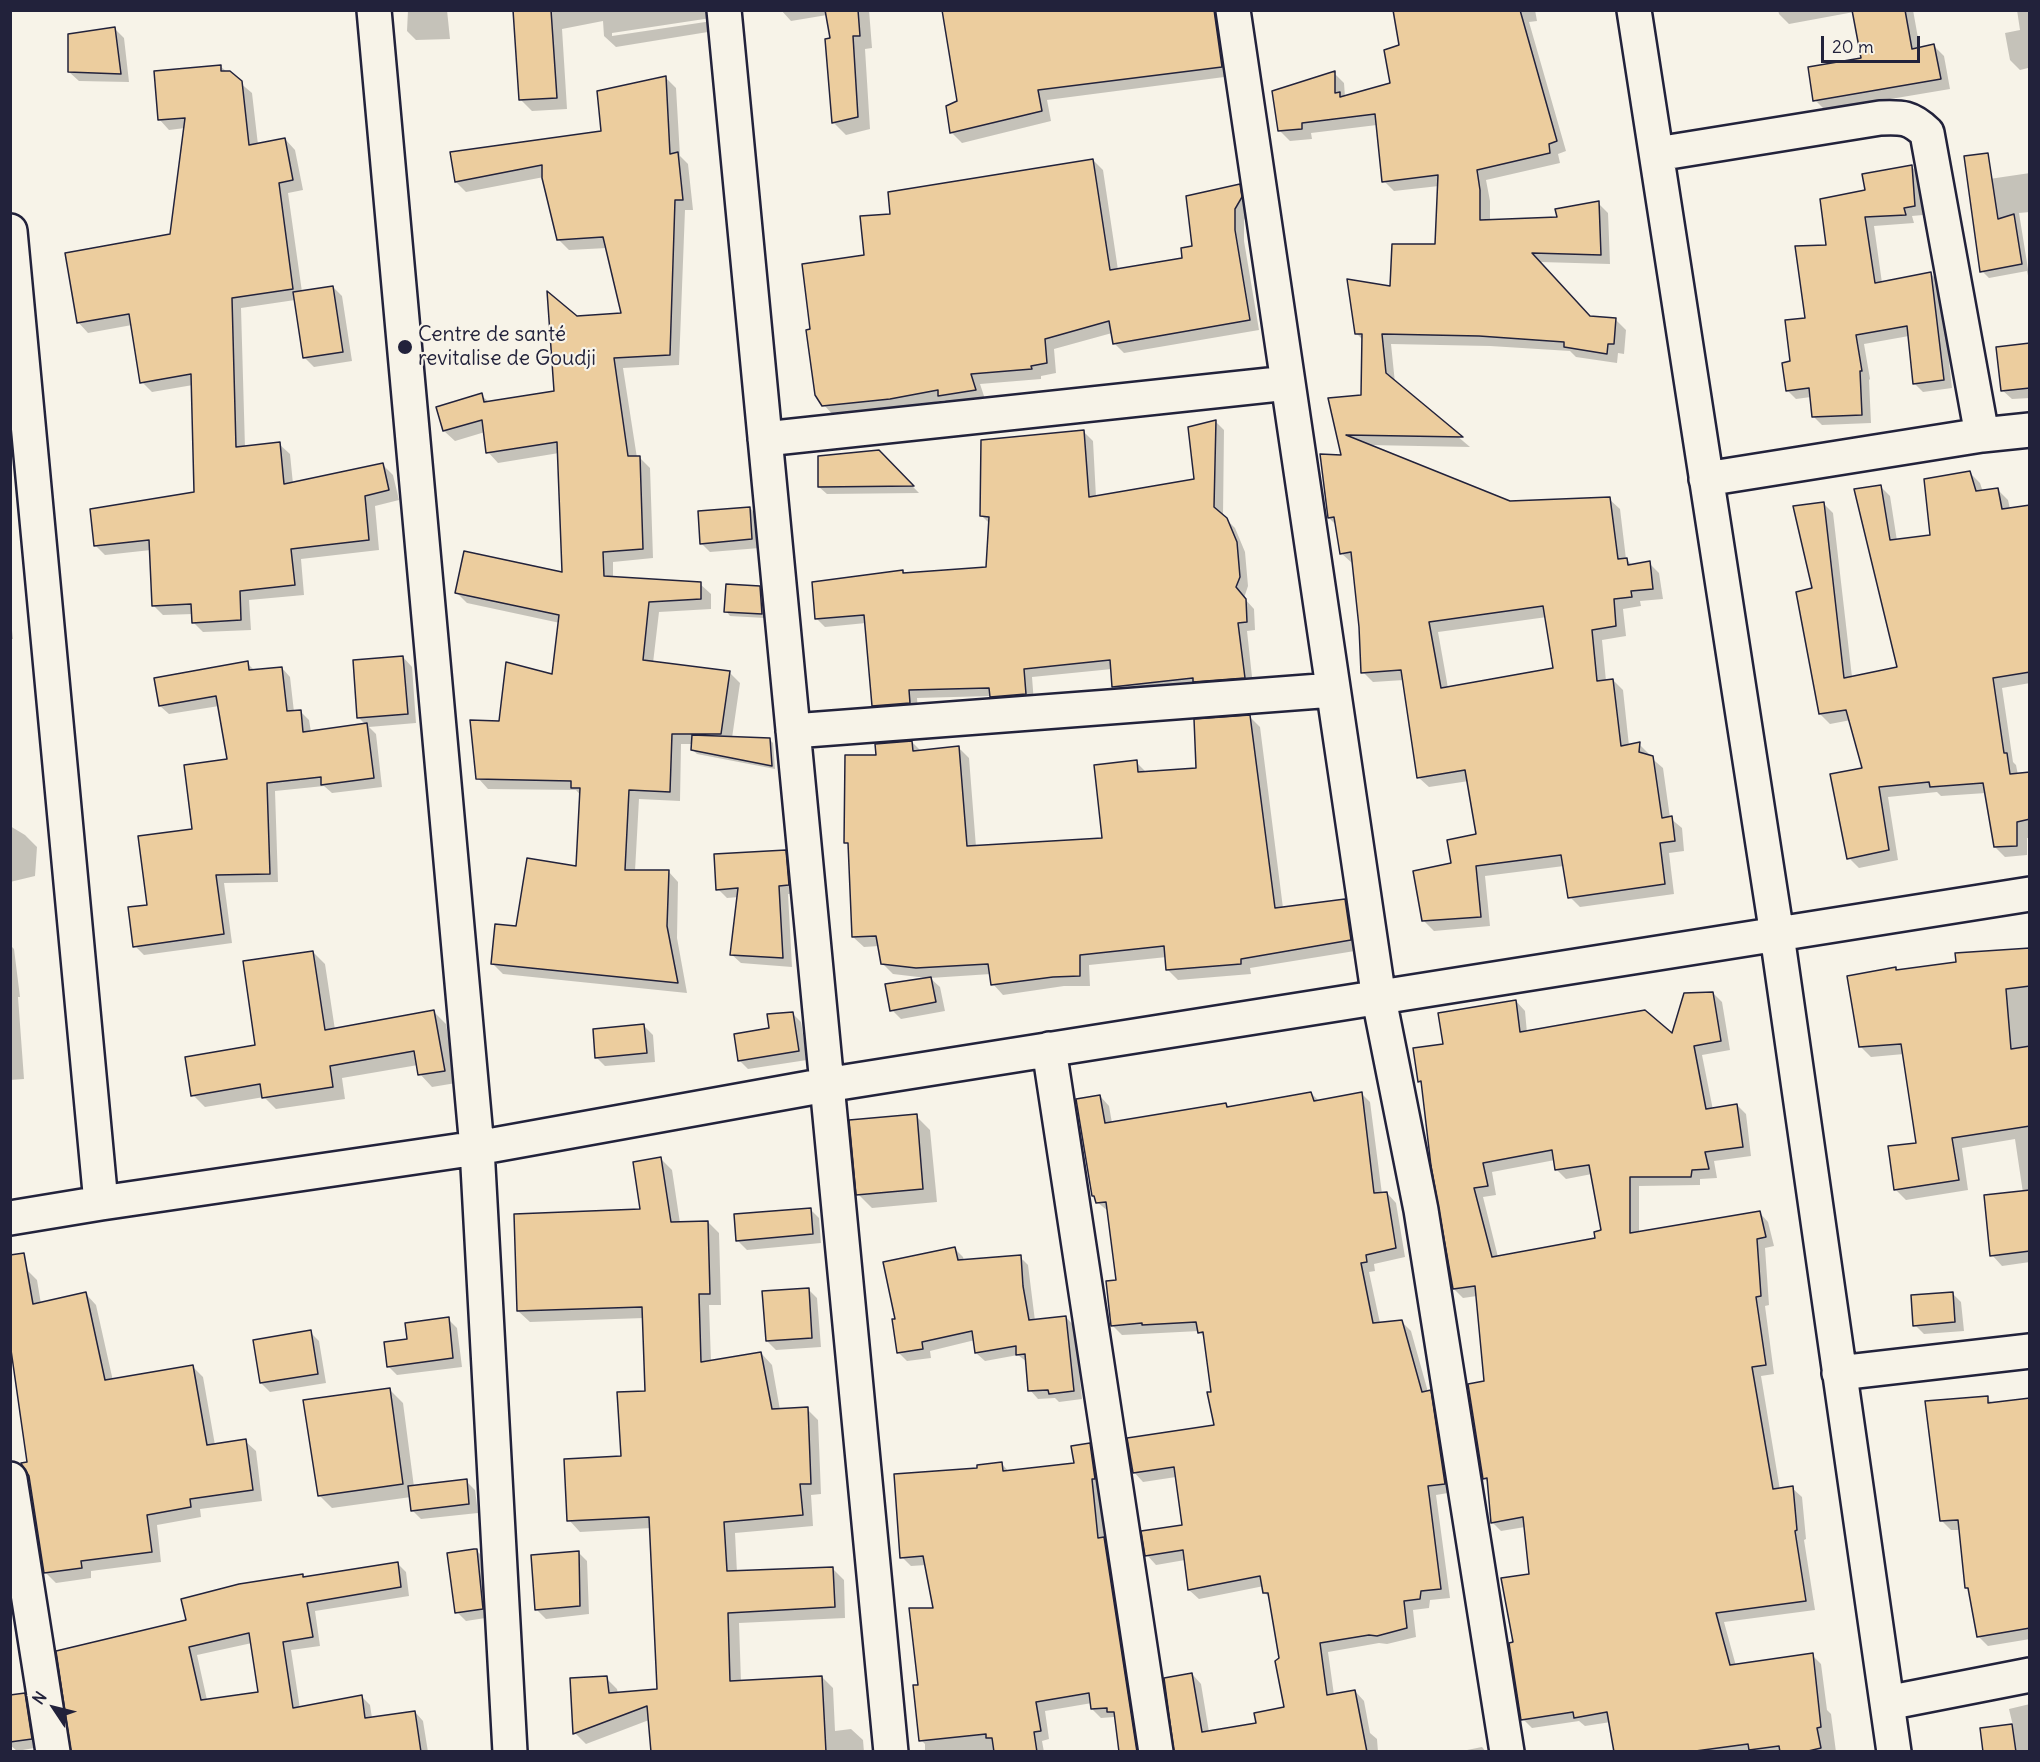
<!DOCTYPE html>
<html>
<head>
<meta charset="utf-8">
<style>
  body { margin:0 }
  #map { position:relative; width:2040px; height:1762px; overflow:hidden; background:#f7f3e8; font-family:Delius,sans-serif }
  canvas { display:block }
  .frame { position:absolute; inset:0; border:12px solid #22223b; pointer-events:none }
  .north { position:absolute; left:24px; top:1678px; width:60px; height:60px; -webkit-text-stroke:4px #f7f3e8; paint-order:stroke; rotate:305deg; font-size:16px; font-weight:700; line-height:24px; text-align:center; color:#22223b }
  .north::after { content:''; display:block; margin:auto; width:21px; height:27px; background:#22223b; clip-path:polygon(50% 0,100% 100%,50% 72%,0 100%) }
  .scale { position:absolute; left:1821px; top:36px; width:99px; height:27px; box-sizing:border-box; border:3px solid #22223b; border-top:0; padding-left:8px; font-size:18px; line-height:21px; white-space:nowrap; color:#22223b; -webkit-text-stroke:4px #f7f3e8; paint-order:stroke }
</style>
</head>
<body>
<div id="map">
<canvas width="2040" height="1762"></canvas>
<div class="frame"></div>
<div class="north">N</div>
<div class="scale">20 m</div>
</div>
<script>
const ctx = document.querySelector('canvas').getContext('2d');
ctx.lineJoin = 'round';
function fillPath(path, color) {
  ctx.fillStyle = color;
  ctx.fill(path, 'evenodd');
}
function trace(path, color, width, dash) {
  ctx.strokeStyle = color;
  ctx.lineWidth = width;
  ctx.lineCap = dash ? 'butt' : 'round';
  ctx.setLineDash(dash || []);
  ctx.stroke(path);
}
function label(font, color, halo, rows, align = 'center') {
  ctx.font = font + ' Delius,sans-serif';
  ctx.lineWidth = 4.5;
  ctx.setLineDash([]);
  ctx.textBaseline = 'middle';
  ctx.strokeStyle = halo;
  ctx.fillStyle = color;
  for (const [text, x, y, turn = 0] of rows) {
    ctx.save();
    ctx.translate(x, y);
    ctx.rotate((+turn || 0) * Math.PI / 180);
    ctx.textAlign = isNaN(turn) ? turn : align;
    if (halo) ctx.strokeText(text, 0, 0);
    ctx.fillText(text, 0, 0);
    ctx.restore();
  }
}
fillPath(new Path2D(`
  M408,10H447L450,39L416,40L407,31Z
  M515,10H713L714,31L616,47L604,36L603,21L562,29L567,109L532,111L521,100ZM711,18L712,21L612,36V33Z
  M781,10H869L872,48L865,49L870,129L846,135L834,123L832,39L827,15L791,21Z
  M1066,10H1222L1232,76L1047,100L1051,121L962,143L952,133L959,102Z
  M1395,10H1535L1537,21L1529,22L1566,151L1558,154L1560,163L1486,180L1490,201V221L1559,219L1598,203L1608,213L1610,264L1540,262L1591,317L1616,320L1626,330L1624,354L1618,353L1617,363L1576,357L1570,351L1490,346L1391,344L1395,383L1470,447L1368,445L1510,502L1609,499L1620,509L1626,559L1633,566L1649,563L1659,573L1663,599L1640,601L1641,606L1623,609L1626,636L1602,640L1606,681L1613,680L1623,690L1629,746L1639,744L1649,754V756L1663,768L1670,818L1682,828L1684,851L1669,853L1674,894L1580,907L1570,897L1564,866L1485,876L1490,926L1434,931L1424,921L1453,864L1478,835L1469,781L1429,787L1418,777L1404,680L1373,682L1363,672L1361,627L1354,563H1352L1341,553L1337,526L1329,518L1343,456L1330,399L1362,397L1364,341L1356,333L1392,288L1436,245L1439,186L1394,191L1384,181L1377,125L1311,133L1312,139L1290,141L1280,131L1334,73L1344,83L1345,97L1392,84L1401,46ZM1547,617L1555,669L1448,688L1438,632Z
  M1778,10H1913L1920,49L1934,46L1944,56L1950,89L1825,110L1815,100L1863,59L1854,12L1789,24L1779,14Z
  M2017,10H2030V74L2028,68L2020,70L2010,60L2005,33L2020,30Z
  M115,29L124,38L129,82L79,81L69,72Z
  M220,66L252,93L258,145L285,139L295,150L303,190L288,193L302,292L333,287L342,296L352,361L314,367L304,357L295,300L241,308L245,448L279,444L290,454L293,484L383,465L393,475L399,500L375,506L379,550L301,559L304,595L249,600L251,630L203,632L193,622V614L163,615L153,605L151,550L105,555L95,545L196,493L193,385L152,392L142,382L132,325L88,333L78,322L172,235L185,128L169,130L159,119Z
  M666,78L676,88L680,156L688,164L693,210H685L679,365L623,368L637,458H640L650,468L653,558L613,562V578L700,584L711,594V609L659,612L653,663L729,672L740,683L732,738L769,739L773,743L775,769L697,754L692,749L693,744H681L680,801L639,799L635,871H668L678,882L677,938L687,993L503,974L493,964L518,928L577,867L581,796L576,790L488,789L478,778L501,722L554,676L560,623L467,603L457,593L563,574L559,453L498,463L488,452L485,432L455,441L444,431L481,395L489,402L556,392L576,318L623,314L607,248L569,250L559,240L544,177L466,192L456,182L603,132Z
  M1093,160L1103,170L1118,270L1184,259L1239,186L1249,196L1251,207L1244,220V241L1259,330L1124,353L1114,343L1112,333L1054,349L1056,373L1041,376V379L980,384L985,399L950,405L945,400L901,409L834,416L824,405L812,330L866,256L892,215Z
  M1911,166L1920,175L1923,215L1912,216L1914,223L1874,226L1882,283L1931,274L1940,283L1952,388L1923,392L1914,383L1909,336L1864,344L1870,379L1869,380L1871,423L1822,425L1813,416L1811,397L1796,399L1787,390L1827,247L1867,191Z
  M2030,173V212L2019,213L2028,269L2030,268V285L2027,271L1989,278L1982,271L1969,182Z
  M2030,345V398L2012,399L2002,390Z
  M1215,421L1224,430L1223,516L1235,528L1245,552L1248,586L1244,598L1254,609L1255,630L1247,631L1253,686L1122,695L1113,686L1112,669L1032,677L1034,703L1000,705L991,696L917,698L918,712L882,714L873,706L866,623L825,627L816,618L902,572L905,574L987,569L990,524L982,516L1084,432L1093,441L1096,497L1195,480Z
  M878,451L919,493L827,494L819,487Z
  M1970,473L1980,483L1983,492L1998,490L2008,500L2010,509L2030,507V683L2002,688L2013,762L2016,765L2018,775L2030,774V838H2027V855L2005,857L1995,847L1986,793L1941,796L1937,792L1888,797L1898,860L1859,868L1849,858L1864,769L1851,720L1830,724L1820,714L1814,589L1823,503L1833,513L1852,677L1899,668L1880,486L1890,496L1897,541L1932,536Z
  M750,508L759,517L760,548L710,552L701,543Z
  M760,587L764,592L765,618L730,616L726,611Z
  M10,614L13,639H10Z
  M403,657L412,667L416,723L369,727L376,734L382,787L332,793L324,786L275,791L278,882L224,883L232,943L144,955L135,946L149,906L194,830L228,760L219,706L169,714L160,706L247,663L255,671L282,668L290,677L294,712L300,711L309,720L311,732L366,725L359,718Z
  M1250,717L1260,727L1283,908L1345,901L1355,911L1361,950L1250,968L1251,974L1178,980L1168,970L1167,957L1089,965L1090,986H1064L1003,995L993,984L991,974L930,978L940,987L945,1011L901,1019L892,1010L927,978L893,974L883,964L879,946L864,947L853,937L850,846L846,842L877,757L912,742L921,751L959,748L969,758L976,847L1104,839L1136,762L1147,773L1198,769Z
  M10,826L25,835L37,847L35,876L10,882Z
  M785,851L794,861L798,894H788L792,967L741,963L731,954L739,897L727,898L718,889Z
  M10,945L14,949L20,997H18L24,1079L10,1080Z
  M2030,949V1262L2002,1266L1992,1255L2023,1193L2015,1139L1962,1148L1968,1190L1906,1200L1895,1189L1918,1144L1904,1054L1871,1057L1860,1046L1896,968L1899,972Z
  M313,952L325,964L335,1030L434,1012L446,1024L456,1083L432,1087L420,1074L418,1065L342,1078L345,1099L276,1109L264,1097L205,1107L193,1095L257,1047Z
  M1713,993L1722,1002L1730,1050L1702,1055L1713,1110L1737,1105L1746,1114L1751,1156L1714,1161L1717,1178L1700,1179V1185L1639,1186V1233L1759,1212L1768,1222L1774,1246L1765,1248L1769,1305L1765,1306L1774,1374L1761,1376L1780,1490L1792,1488L1802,1497L1806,1539L1804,1540L1815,1610L1724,1622L1736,1666L1812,1655L1821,1664L1827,1710L1831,1714L1836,1752H1615L1611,1722L1585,1726L1579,1721L1532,1728L1523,1719L1515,1643L1530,1575L1525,1527L1501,1531L1492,1522L1489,1483L1484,1478L1485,1382L1477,1296L1463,1298L1454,1289L1423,1085L1419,1081L1444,1045L1516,1001L1525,1011L1527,1033L1673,1036ZM1555,1160L1557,1170L1566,1179L1592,1174L1603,1232L1597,1239L1498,1257L1483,1197L1496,1195L1492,1172Z
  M792,1013L801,1022L807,1060L748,1069L739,1060Z
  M644,1026L653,1035L655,1062L605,1066L596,1057Z
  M1311,1093L1319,1101L1361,1093L1370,1102L1382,1194L1387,1193L1396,1203L1405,1257L1374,1264L1375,1271L1369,1272L1380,1323L1401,1321L1411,1331L1428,1392H1430L1439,1401L1454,1492L1436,1495L1450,1598L1430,1600L1429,1608L1413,1610L1416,1637L1387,1644L1379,1643L1328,1652L1334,1695L1355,1691L1364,1701L1370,1733L1377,1739L1378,1752H1176L1192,1674L1201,1684L1209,1732L1257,1725L1286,1708L1281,1659L1270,1598L1265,1593L1264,1586L1199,1599L1189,1590L1185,1560L1156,1565L1147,1555L1184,1526L1176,1477L1143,1482L1134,1472L1216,1426L1213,1393L1205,1338L1199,1331L1122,1335L1113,1326L1118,1281L1108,1211L1097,1202L1100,1096L1109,1106L1112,1123L1226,1104L1229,1108Z
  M916,1116L930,1130L937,1202L872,1208L858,1194Z
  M661,1159L672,1170L680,1223L708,1222L719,1233L721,1305H709L711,1362L761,1353L772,1365L780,1410L807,1409L818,1420L821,1494L811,1495L813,1526L735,1533L737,1573L832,1568L844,1580L845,1618L739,1623L741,1682L822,1677L833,1688L835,1731L851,1729L863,1740L864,1752H652L649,1720L586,1744L575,1733L571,1679L606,1678L617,1689L618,1694L658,1690L651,1528L580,1532L569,1520L623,1457L647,1392L644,1318L530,1322L518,1311L642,1211Z
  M810,1209L819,1218L821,1243L747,1250L738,1241Z
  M955,1249L963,1257L964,1261L1020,1257L1028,1265L1035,1321L1066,1317L1074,1326L1082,1399L1059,1402L1055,1398L1038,1399L1030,1390L1027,1362L1018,1355L985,1361L976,1353L975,1340L930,1351L931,1358L907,1361L898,1352L897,1320Z
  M26,1269L37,1280L41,1304L86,1294L96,1305L113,1381L192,1366L203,1377L215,1445L245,1441L256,1451L262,1501L200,1509L201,1517L157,1525L161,1562L91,1571V1578L56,1583L45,1572L14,1360L10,1356V1273Z
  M808,1289L817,1298L821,1347L776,1350L767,1341Z
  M1952,1293L1961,1302L1964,1331L1924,1334L1915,1325Z
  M448,1319L457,1328L462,1367L397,1375L388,1366L409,1340Z
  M310,1332L319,1341L326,1383L270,1392L261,1383Z
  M390,1390L403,1403L414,1487L466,1481L475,1490L478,1513L421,1519L412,1510L411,1497L332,1508L319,1495Z
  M1987,1398L1993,1404L2030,1574V1639L1988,1646L1978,1636L1970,1591L1967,1588L1960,1530H1951L1941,1520Z
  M1090,1445L1099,1454L1106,1541L1113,1548L1144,1752H1121L1117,1720L1114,1717L1101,1718L1092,1709V1703L1045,1711L1049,1739L1042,1741L1044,1752H925V1744L921,1740L920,1686L935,1609L926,1565L911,1566L902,1557L979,1470L1002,1464L1009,1472L1075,1464Z
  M477,1551L486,1560L492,1617L466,1621L457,1612Z
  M578,1552L587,1561L589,1614L546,1619L537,1610Z
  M397,1563L406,1572L409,1596L315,1611L320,1646L291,1650L300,1709L362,1697L370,1705L372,1718L415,1712L423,1721L428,1752H73L187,1621L302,1576L305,1579ZM252,1643L259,1693L207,1700L197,1655Z
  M24,1695L33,1703L40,1747L17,1751L10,1745V1697Z
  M2030,1704V1752H1984L1982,1730L2013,1726L2009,1709Z
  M1482,1747L1486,1752H1457Z`), '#0003');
const building = new Path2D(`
  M513,10H551L557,98L519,100Z
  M825,10H858L860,36H853L858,117L832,123L825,39L830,38Z
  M942,10H1214L1222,67L1038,90L1042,111L950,133L946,106L957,101Z
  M1393,10H1520L1557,141L1549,144L1550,153L1477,170L1480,190V220L1557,217L1555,209L1599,201L1601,255L1532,253L1590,316L1616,318L1614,344H1608L1607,354L1564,347V342L1479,336L1382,334L1386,373L1463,437L1346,435L1510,501L1610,497L1618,559L1627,558L1628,565L1650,561L1653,589L1631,591L1632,597L1614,599L1616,626L1592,630L1597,681L1613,679L1621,746L1640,742L1639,752L1653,756L1662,818L1672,816L1675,841L1660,843L1665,884L1568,898L1561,855L1476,866L1481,917L1422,921L1413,871L1451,863L1447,840L1476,834L1465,770L1417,778L1401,670L1361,673L1359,627L1351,552L1340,554L1334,517L1328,518L1320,454L1341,455L1328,398L1361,395L1362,334H1355L1347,279L1390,286L1392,244H1435L1438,175L1382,182L1375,114L1302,123V129L1278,131L1272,91L1335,71V93L1340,92V97L1390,83L1384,50L1399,45ZM1543,606L1553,668L1441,688L1429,622Z
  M1852,10H1905L1912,49L1934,44L1941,79L1813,101L1808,67L1861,58Z
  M115,27L121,74L68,72V34Z
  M221,65V71H230L242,81L249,145L285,138L293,180L279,183L293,289L232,298L236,447L280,442L284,484L383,463L389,490L365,496L369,540L291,549L295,585L240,591L241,620L192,623L191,604L152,606L149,540L94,546L90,509L194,492L191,374L140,383L129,314L77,323L65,253L170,234L185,118L158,120L154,71Z
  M666,76L670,154L678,152L683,200H675L670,355L614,358L628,456H640L643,549L603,552L604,576L701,582V599L649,602L643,660L730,671L721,734H672L670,792L629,790L625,870H669L667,926L678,983L491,964L495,924L516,926L527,858L576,866L580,788H571V781L476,779L470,720L499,721L506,662L552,674L559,615L455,593L464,551L562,572L557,442L486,453L482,420L443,431L436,407L482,393L484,402L554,391L547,291L577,316L621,313L603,237L557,240L542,178V165L455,182L450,152L601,131L597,91Z
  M1988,153L1998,219L2014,214L2022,264L1980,272L1964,156Z
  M1093,159L1110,270L1182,258L1181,248L1192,246L1186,196L1240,184L1242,197L1235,209V230L1250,320L1113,344L1109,321L1045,339L1047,363L1031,366L1032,369L971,374L976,390L938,396V390L890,399L822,406L815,395L806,330L810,329L802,264L864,255L860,216L890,214L888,192Z
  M1912,165L1915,206L1904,208L1906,215L1865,217L1875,283L1931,272L1944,380L1913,384L1907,326L1856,335L1862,371H1860L1862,415L1812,417L1809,388L1786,391L1782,363L1790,361L1785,320L1805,318L1795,246L1826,245L1820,199L1865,190L1862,174Z
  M333,286L343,352L303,358L293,292Z
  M2030,343V388L2001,391L1996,347Z
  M1216,420L1214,507L1227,518L1237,542L1240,577L1236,587L1246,599L1247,622L1238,623L1245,678L1193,682V678L1112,687L1110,660L1024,669L1026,694L990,697L989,688L909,690L910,703L872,706L864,615L815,619L812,582L903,570V573L986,567L989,517L980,516L981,440L1084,430L1089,497L1194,479L1188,427Z
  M879,450L914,486L818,487V456Z
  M1970,471L1976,491L1998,488L2002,509L2030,505V672L1993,678L2004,753H2007L2010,774L2030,772V819L2017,822V846L1994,847L1983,783L1930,787L1929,782L1879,787L1889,850L1847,859L1830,774L1862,768L1846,710L1819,714L1796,592L1812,588L1793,506L1824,502L1844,678L1897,667L1854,489L1881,485L1890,540L1930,535L1924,479Z
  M750,507L752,539L700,544L698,511Z
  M726,584L760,586L762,614L724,612Z
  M403,656L408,714L357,718L353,660Z
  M248,661L249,670L282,667L287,711L301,710L303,732L367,723L374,778L321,785V777L267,783L270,874L216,875L224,934L133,947L128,907L147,905L138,836L192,829L184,765L227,759L216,696L159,706L154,678Z
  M1250,715L1275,908L1345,899L1351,940L1241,959V964L1166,970L1164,946L1080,955V976L1053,977L991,985L988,964L916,968L881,964L876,936L852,937L848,843H844L845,755H876L875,744L912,741L913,751L959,746L967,846L1102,838L1094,765L1137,760L1138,772L1196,768L1194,719Z
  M692,735L770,738L772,766L691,750Z
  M786,850L789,885L779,886L783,958L730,955L738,888L716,890L714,854Z
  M2030,948V986L2006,989L2011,1049L2030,1046V1126L1952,1138L1959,1180L1894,1190L1888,1146L1916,1143L1901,1044L1859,1047L1847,976L1896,967V970L1956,962L1955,953Z
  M313,951L325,1030L434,1010L445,1071L418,1075L414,1051L330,1066L333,1087L262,1098L260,1084L191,1096L185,1057L255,1045L243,961Z
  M931,977L936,1002L890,1011L885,984Z
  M1713,992L1721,1041L1694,1046L1706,1109L1737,1104L1743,1147L1705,1152L1709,1169L1692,1170L1691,1177H1630V1233L1760,1211L1766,1237L1757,1239L1761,1296L1756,1297L1766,1365L1752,1367L1773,1489L1793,1486L1797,1530L1795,1531L1806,1601L1716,1613L1730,1665L1813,1653L1821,1727L1817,1728L1821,1748L1804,1752H1780L1779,1746L1749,1750L1748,1744L1688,1752H1614L1607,1712L1574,1718L1573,1712L1521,1720L1509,1643L1513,1642L1501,1578L1529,1574L1523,1517L1491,1523L1487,1478L1483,1479L1468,1384L1484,1381L1475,1286L1453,1289L1431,1166L1421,1081L1418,1082L1413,1048L1443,1044L1438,1013L1516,1000L1520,1032L1645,1010L1672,1033L1684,993ZM1552,1150L1555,1170L1589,1165L1601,1230L1594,1232L1595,1238L1492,1257L1474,1188L1488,1186L1483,1163Z
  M793,1012L799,1051L738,1061L734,1034L769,1028L767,1014Z
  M644,1024L647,1053L595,1058L593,1029Z
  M1311,1092L1314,1101L1362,1092L1374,1193L1387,1192L1396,1248L1366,1255L1367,1262L1361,1263L1373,1323L1402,1320L1422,1392L1431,1390L1445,1484L1428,1486L1441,1589L1421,1591L1420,1599L1404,1601L1407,1628L1377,1636L1369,1635L1320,1643L1327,1695L1355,1690L1367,1752H1174L1164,1678L1192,1673L1202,1732L1256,1723L1254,1713L1284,1707L1275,1661L1279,1658L1268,1593H1263L1260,1576L1188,1590L1183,1550L1145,1556L1141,1531L1182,1525L1174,1467L1133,1473L1127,1438L1214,1425L1207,1392H1211L1203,1332L1198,1333L1196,1322L1142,1325V1323L1111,1326L1106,1281L1116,1280L1106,1202L1096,1203L1094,1196H1092L1076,1099L1100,1095L1105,1123L1226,1103L1227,1107Z
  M917,1114L923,1189L856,1195L849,1120Z
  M661,1157L671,1222L708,1221L710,1294H699L701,1362L761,1352L772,1409L808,1407L811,1484H800L803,1515L724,1522L727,1571L833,1567L835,1607L728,1613L730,1681L822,1676L826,1752H651L647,1706L573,1734L570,1678L607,1676L609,1693L657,1689L649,1517L567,1521L564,1459L621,1456L617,1392L645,1391L642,1307L517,1311L514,1214L640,1209L633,1162Z
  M2030,1190V1251L1990,1256L1984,1195Z
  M811,1208L813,1234L736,1241L734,1214Z
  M955,1247L958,1260L1021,1255L1023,1286L1029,1320L1066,1316L1074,1391L1049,1394L1048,1390L1028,1391L1025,1354L1016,1355V1346L975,1353L972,1331L922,1342L923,1349L897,1353L892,1319H895L883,1262Z
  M24,1253L33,1304L86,1292L105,1380L193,1365L207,1445L246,1439L253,1490L190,1499L191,1507L147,1515L152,1552L81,1561L82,1568L44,1573L29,1476L22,1465L21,1463L27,1462L10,1343V1255Z
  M809,1288L812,1338L766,1341L762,1291Z
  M1953,1292L1955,1322L1913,1326L1911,1295Z
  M449,1317L453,1358L387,1367L384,1342L407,1339L405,1323Z
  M311,1330L318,1374L260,1383L253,1340Z
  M390,1388L403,1484L318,1496L303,1400Z
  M1988,1396V1403L2030,1398V1628L1977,1637L1968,1588H1965L1958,1520L1940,1521L1925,1401Z
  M1090,1443L1095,1479H1092L1098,1538L1104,1537L1137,1752H1119L1114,1712H1107V1708L1091,1709L1089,1693L1036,1702L1041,1731L1034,1732L1037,1752H994L992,1738H986V1734L919,1741L913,1685H918L909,1608H933L923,1556L900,1558L894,1474L977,1468V1465L1002,1462L1003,1471L1074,1463L1071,1446Z
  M467,1479L469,1504L411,1511L408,1486Z
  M474,1549H477L483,1609L455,1613L447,1553Z
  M579,1551L580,1606L535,1610L531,1555Z
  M398,1562L401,1587L307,1603L313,1637L283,1642L293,1708L362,1695L365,1718L415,1711L421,1752H71L56,1651L186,1620L181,1599L239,1584L303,1574V1577ZM249,1633L258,1692L201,1700L189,1647Z
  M25,1693L32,1739L10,1742V1695Z
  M2012,1724L2016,1752H1983L1980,1728Z`);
fillPath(building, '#eccd9e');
trace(building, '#22223b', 1.5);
const minor = new Path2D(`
  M374,10L477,1148L510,1752
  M724,10L891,1752
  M1233,10L1379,999L1421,1210L1507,1752
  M1634,10L1777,935L1894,1752
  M1657,154L1880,118C1902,117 1911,117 1927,133L1982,435
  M10,231L101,1203
  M765,439L1288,383
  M1706,479L1982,435L2030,430
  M793,731L1333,690
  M1049,1049L1156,1752
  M10,1218L101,1203L477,1148L826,1085L2030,894
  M1839,1373L2030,1351
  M10,1479L53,1752
  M1887,1703L2030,1675`);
trace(minor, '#22223b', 38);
trace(minor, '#f7f3e8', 33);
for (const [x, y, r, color] of [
  [405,347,8,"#22223b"]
]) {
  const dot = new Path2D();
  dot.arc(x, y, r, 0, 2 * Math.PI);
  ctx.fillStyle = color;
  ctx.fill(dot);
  trace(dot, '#f7f3e8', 2);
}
label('21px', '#22223b', '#f7f3e8', [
  ["Centre de santé",418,335],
  ["revitalise de Goudji",418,359]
], 'left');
</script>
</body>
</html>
